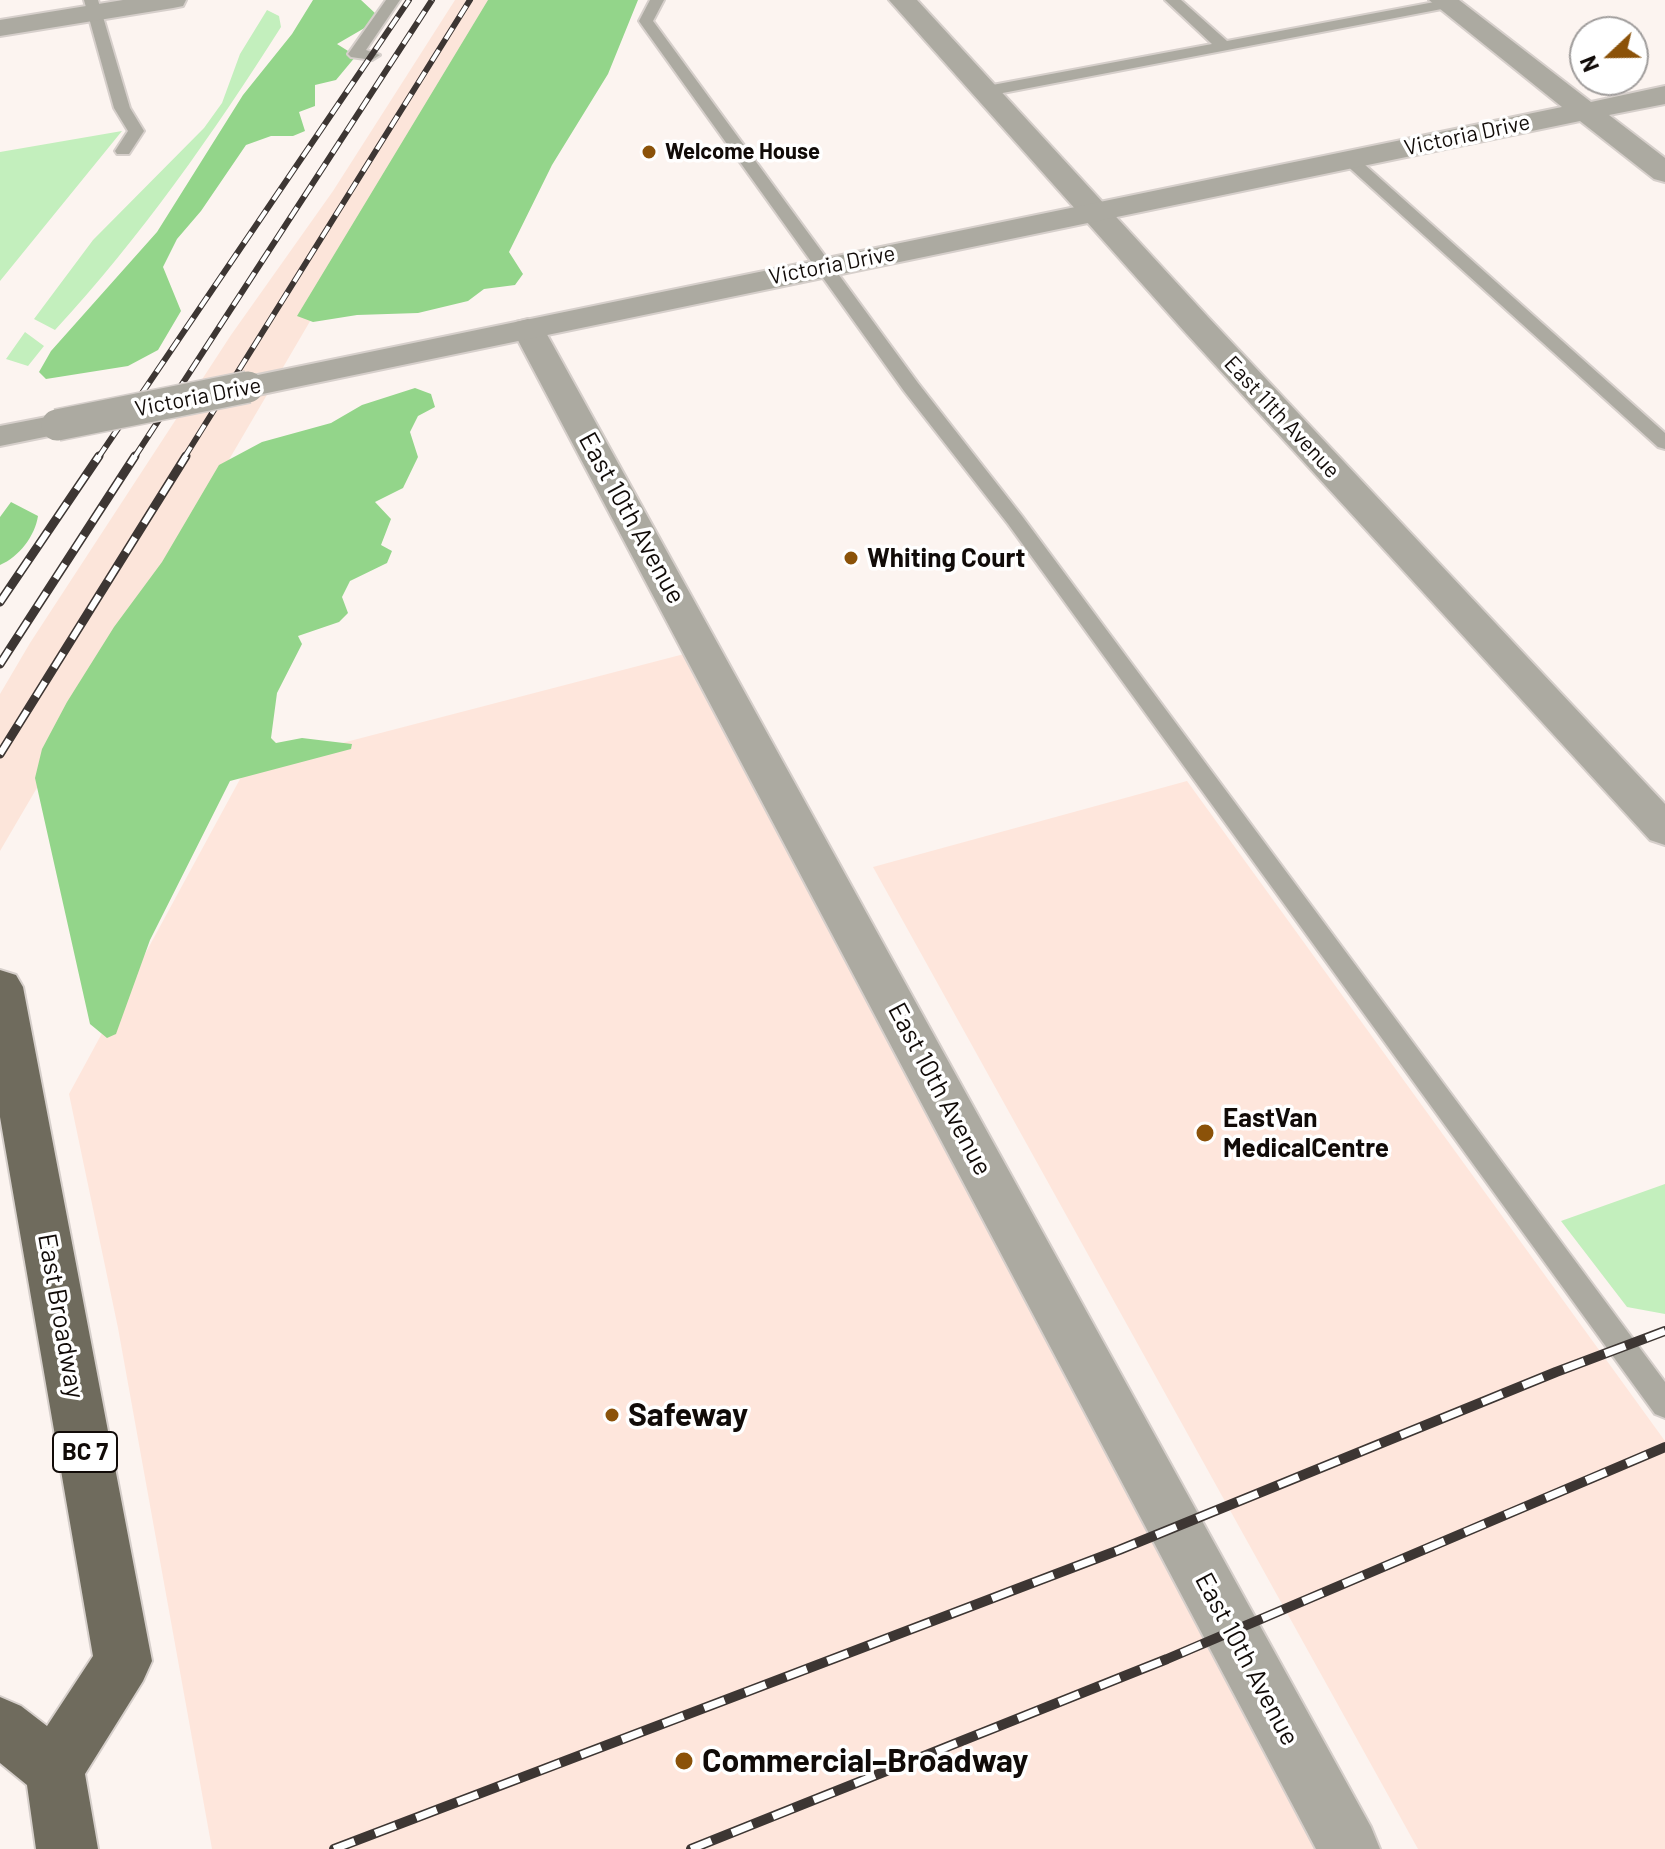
<!DOCTYPE html>
<html>
<head>
<meta charset="utf-8">
<style>
  body { margin:0 }
  #map { position:relative; width:1665px; height:1849px; overflow:hidden; background:#fcf4f0; font-family:Barlow,sans-serif }
  canvas { display:block }
  .north { position:absolute; left:1569px; top:16px; width:80px; height:80px; box-sizing:border-box; background:#fff; border:2px solid #a09d9c; border-radius:50%; rotate:248deg; font-size:22px; font-weight:700; line-height:32px; text-align:center; color:#110b08 }
  .north::after { content:''; display:block; margin:auto; width:28px; height:36px; background:#8b5209; clip-path:polygon(50% 0,100% 100%,50% 72%,0 100%) }
</style>
</head>
<body>
<div id="map">
<canvas width="1665" height="1849"></canvas>
<div class="north">N</div>
</div>
<script>
const ctx = document.querySelector('canvas').getContext('2d');
ctx.lineJoin = 'round';
function fillPath(path, color) {
  ctx.fillStyle = color;
  ctx.fill(path, 'evenodd');
}
function trace(path, color, width, dash) {
  ctx.strokeStyle = color;
  ctx.lineWidth = width;
  ctx.lineCap = dash ? 'butt' : 'round';
  ctx.setLineDash(dash || []);
  ctx.stroke(path);
}
function label(font, color, halo, rows, align = 'center') {
  ctx.font = font + ' Barlow,sans-serif';
  ctx.lineWidth = 7;
  ctx.setLineDash([]);
  ctx.textBaseline = 'middle';
  ctx.strokeStyle = halo;
  ctx.fillStyle = color;
  for (const [text, x, y, turn = 0] of rows) {
    ctx.save();
    ctx.translate(x, y);
    ctx.rotate((+turn || 0) * Math.PI / 180);
    ctx.textAlign = isNaN(turn) ? turn : align;
    if (halo) ctx.strokeText(text, 0, 0);
    ctx.fillText(text, 0, 0);
    ctx.restore();
  }
}
fillPath(new Path2D(`
  M688,653L1317,1849H212L118,1328L69,1094L246,768Z
  M1187,781L1665,1441V1849H1418L873,867Z`), '#fee6dc');
fillPath(new Path2D(`
  M455,0H498L0,851V694L30,643L231,335L333,191Z`), '#fce5da');
fillPath(new Path2D(`
  M267,10L279,16L281,27C213,134 141,237 55,330L34,319L93,240L204,128L222,103L240,54Z
  M122,131L0,281V152Z
  M25,332L44,346L28,366L6,359Z
  M1665,1184V1314L1627,1307L1561,1221Z`), '#c3efbd');
fillPath(new Path2D(`
  M313,0H361L376,14L368,26L337,44L356,56L336,80L315,85V106L299,112L305,131L293,136H271L246,145L201,211L177,239L163,267L181,311L158,350L128,366L46,379L39,372L51,351L157,232L243,95L292,34Z
  M488,0H638L608,74L552,165L509,252L523,274L515,285L484,289L468,301L418,313L357,315L313,322L297,316Z
  M415,388L431,394L435,407L418,416L410,432L418,457L403,488L375,502L391,519L381,545L392,551L387,563L350,581L342,597L348,613L339,622L298,636L302,644L277,693L271,738L276,743L302,738L352,744L351,749L230,781L150,940L116,1034L107,1038L90,1024L35,778L42,749L67,702L114,627L162,562L219,465L262,442L331,423L362,405Z
  M11,502L38,516C35,536 19,557 0,565V517Z`), '#93d58a');
const service = new Path2D(`
  M84,0H98L130,108L144,131L129,154H117L115,151L128,131L114,108Z
  M386,0H400L366,50L380,55L372,60L351,57L348,54Z
  M650,0H664L653,21L918,383L1022,516L1665,1382V1418L1655,1414L1008,524L904,391L641,24L639,21Z
  M1165,0H1181L1227,41L1445,0L1454,4L1447,8L987,96L979,91L987,86L1212,44Z
  M1349,154L1355,156L1665,433V449L1658,447L1343,162V156Z`);
const minor = new Path2D(`
  M123,0H186L183,6L173,8L0,36V20Z
  M889,0H917L1208,317L1665,804V845L1650,840L1184,331Z
  M528,319L540,322L544,329L1371,1827L1380,1849H1316L512,329L516,322Z`);
const tertiary = new Path2D(`
  M1429,0H1459L1591,102L1665,86V104L1609,115L1665,158V182L1654,179L1580,121L248,397L236,394L231,387L236,380L248,377L1562,107Z
  M57,415L69,418L74,425L69,432L0,446V426Z`);
const primary = new Path2D(`
  M0,970L16,975L23,987L152,1661L143,1681L85,1774L98,1849H36L27,1785L0,1763V1697L21,1706L47,1726L93,1656L0,1117Z`);
trace(service, '#d6cfcb', 4);
trace(minor, '#d6cfcb', 4);
trace(tertiary, '#d6cfcb', 4);
trace(primary, '#d6cfcb', 4);
fillPath(service, '#acaaa1');
fillPath(minor, '#acaaa1');
fillPath(tertiary, '#acaaa1');
fillPath(primary, '#6f6b5d');
const railFar2 = new Path2D(`
  M98,458L409,0
  M134,458L432,0
  M184,458L470,0`);
const railFar1 = new Path2D(`
  M0,602L99,456
  M0,664L135,456
  M0,754L186,456`);
const rail = new Path2D(`
  M334,1849L1119,1550L1556,1372L1665,1331
  M691,1849L1167,1659L1665,1447`);
trace(railFar2, '#3d3633', 6);
trace(railFar1, '#3d3633', 9);
trace(rail, '#3d3633', 10);
trace(railFar2, '#fff', 4, [13]);
trace(railFar1, '#fff', 6, [17]);
trace(rail, '#fff', 7, [22]);
const tertiaryBridge = new Path2D(`
  M57,425L248,387`);
trace(tertiaryBridge, '#d6cfcb', 34, []);
trace(tertiaryBridge, '#acaaa1', 31);
for (const [x, y, r, color] of [
  [649,152,8,"#8b5209"],
  [851,558,8,"#8b5209"],
  [1205,1133,10,"#8b5209"],
  [612,1415,8,"#8b5209"],
  [684,1761,10,"#8b5209"]
]) {
  const dot = new Path2D();
  dot.arc(x, y, r, 0, 2 * Math.PI);
  ctx.fillStyle = color;
  ctx.fill(dot);
  trace(dot, '#fff', 3);
}
label('22px', '#110b08', '#fff', [
  ["Victoria Drive",1467,135,-12],
  ["Victoria Drive",832,265,-11],
  ["Victoria Drive",198,397,-11],
  ["East 11th Avenue",1282,417,47]
]);
label('bold 22px', '#110b08', '#fff', [
  ["Welcome House",665,152]
], 'left');
for (const [x, y, w] of [
  [85,1452,64]
]) {
  const box = new Path2D();
  box.roundRect(x - w / 2, y - 20, w, 40, 6);
  ctx.fillStyle = '#fff';
  ctx.fill(box);
  trace(box, '#110b08', 2);
}
label('bold 24px', '#110b08', null, [
  ["BC 7",85,1452]
]);
label('26px', '#110b08', '#fff', [
  ["East 10th Avenue",632,518,61],
  ["East 10th Avenue",940,1089,62],
  ["East Broadway",61,1316,80],
  ["East 10th Avenue",1247,1659,62]
]);
label('bold 26px', '#110b08', '#fff', [
  ["Whiting Court",867,558],
  ["EastVan",1223,1118],
  ["MedicalCentre",1223,1148]
], 'left');
label('bold 32px', '#110b08', '#fff', [
  ["Safeway",628,1415],
  ["Commercial–Broadway",702,1761]
], 'left');
</script>
</body>
</html>
